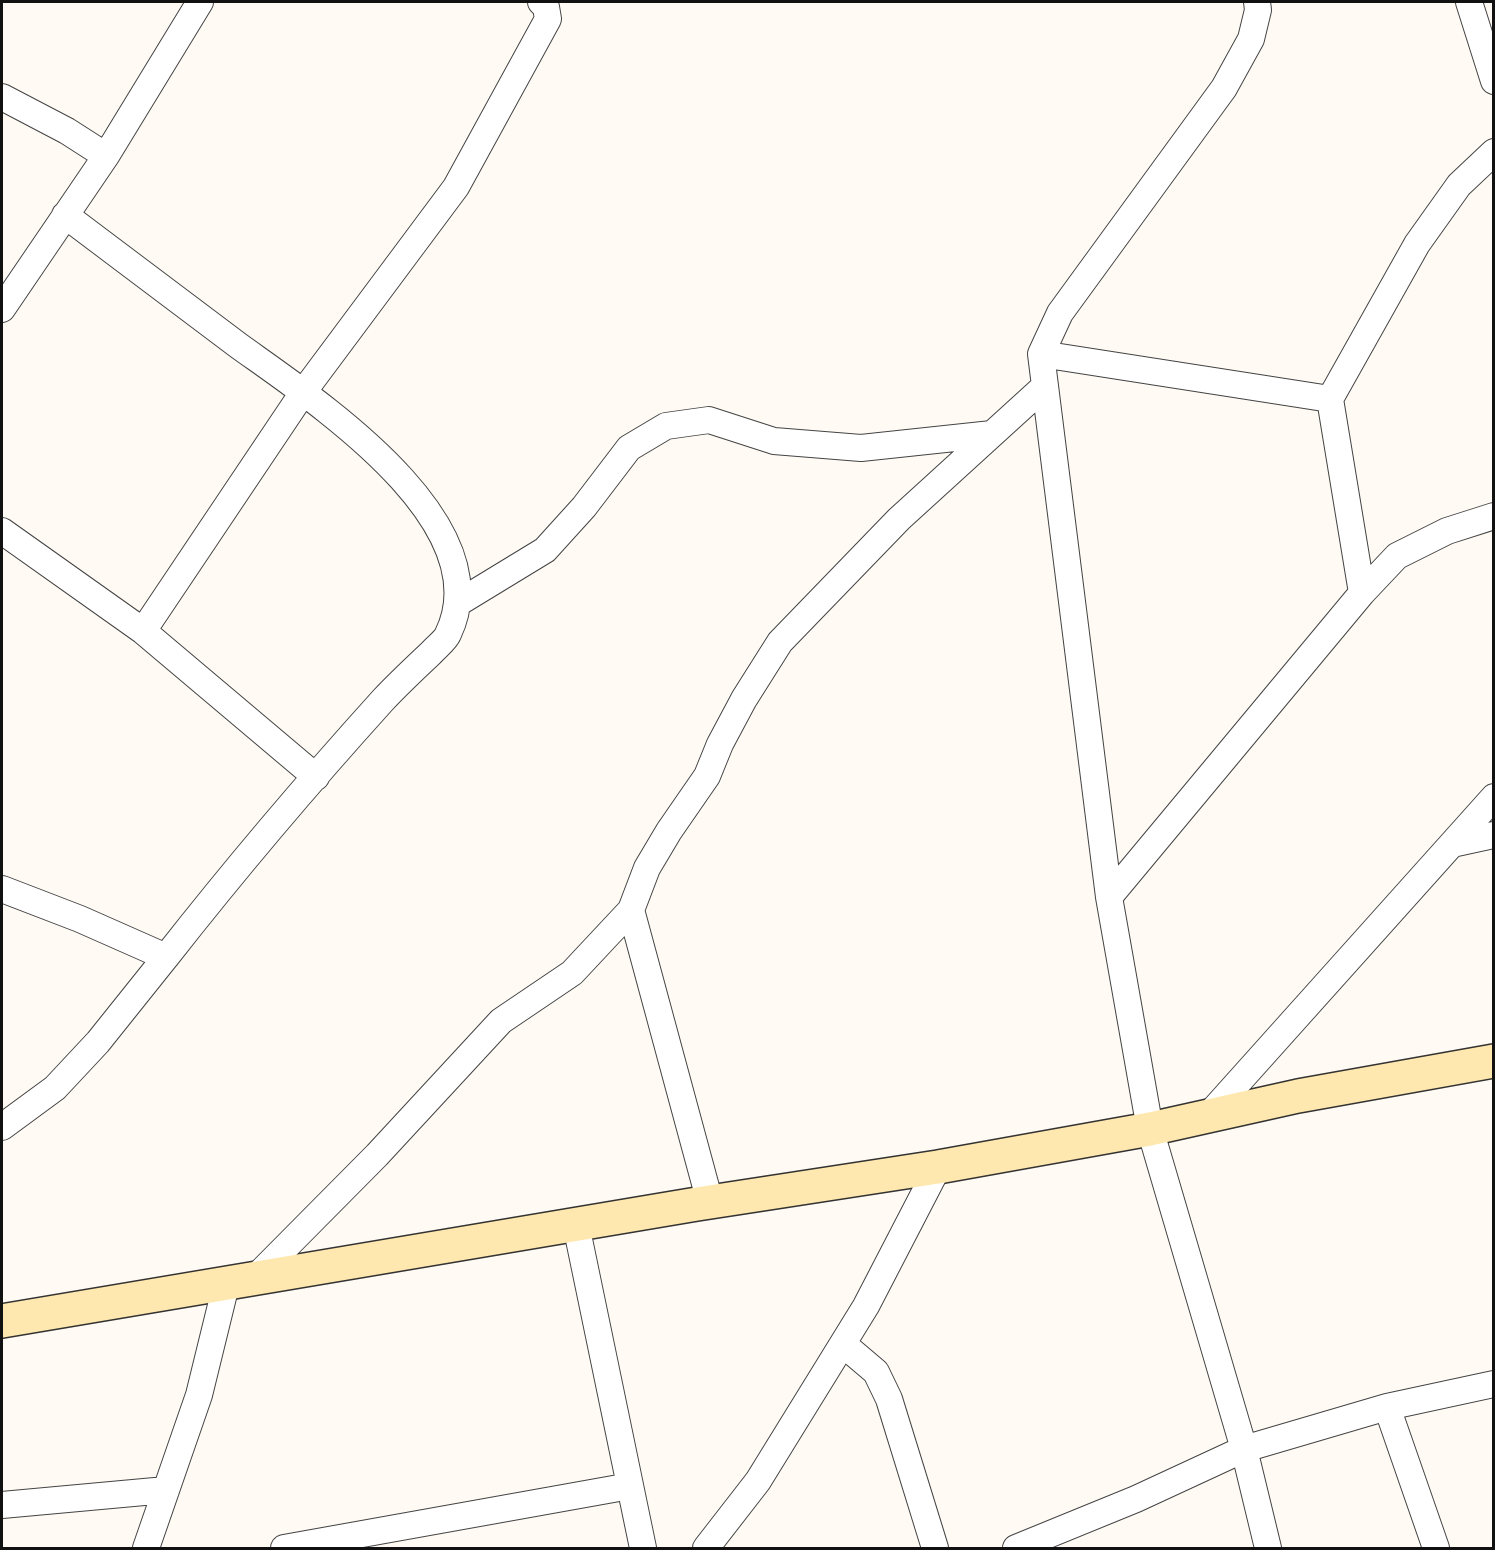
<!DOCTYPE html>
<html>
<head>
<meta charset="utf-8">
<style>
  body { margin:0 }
  #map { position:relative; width:1495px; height:1550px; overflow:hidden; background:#fffbf4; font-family:"Zilla Slab",serif }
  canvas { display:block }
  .frame { position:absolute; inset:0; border:3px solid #111; pointer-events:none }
</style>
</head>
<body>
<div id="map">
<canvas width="1495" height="1550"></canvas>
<div class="frame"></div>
</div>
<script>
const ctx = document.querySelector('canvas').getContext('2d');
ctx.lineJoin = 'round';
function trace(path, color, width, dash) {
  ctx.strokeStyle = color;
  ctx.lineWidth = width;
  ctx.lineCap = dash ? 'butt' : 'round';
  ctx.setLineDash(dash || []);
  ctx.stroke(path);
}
const street = new Path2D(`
  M1257,2L1258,10L1251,39L1224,88L1060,313L1041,354L1109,897L1150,1129L1244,1449L1268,1548
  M1469,2L1494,81
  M2,97L67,131L106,156
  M65,215C123,259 181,303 239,346C314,400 502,522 448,634C445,641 436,647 431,653C415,668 398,684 383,700C308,783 235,869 166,957
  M2,309L106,156L200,2
  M1041,354L1330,399
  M2,531L143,631L316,777
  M1362,593L1330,399L1417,244L1459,185L1494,152
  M458,603L545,550L584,507L629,448L666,426L709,420L774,441L861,448L992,434
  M143,631L304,391L456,187L548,19L546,7L541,2
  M1452,844L1494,835
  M2,889L80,919L166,957L98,1042L55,1088L2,1127
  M1109,897L1362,593L1397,556L1447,531L1494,516
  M631,910L710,1202
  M1208,1116L1494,797
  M576,1225L643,1548
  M253,1280L377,1155L501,1021L572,973L631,910L647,868L669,831L707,776L720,744L744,699L780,642L899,519L1045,386
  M843,1344L876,1372L889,1399L935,1548
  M1387,1407L1436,1548
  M2,1505L166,1490
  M146,1548L199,1395L226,1285
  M284,1548L630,1486
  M706,1548L758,1481L866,1306L938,1167
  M1016,1548L1136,1499L1244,1449L1387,1407L1494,1384`);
const secondary = new Path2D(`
  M2,1321L697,1204L938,1167L1150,1129L1298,1096L1494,1061`);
trace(street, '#444', 28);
trace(secondary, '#333', 36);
trace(street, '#fff', 26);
trace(secondary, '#ffe8af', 33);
</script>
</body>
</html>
